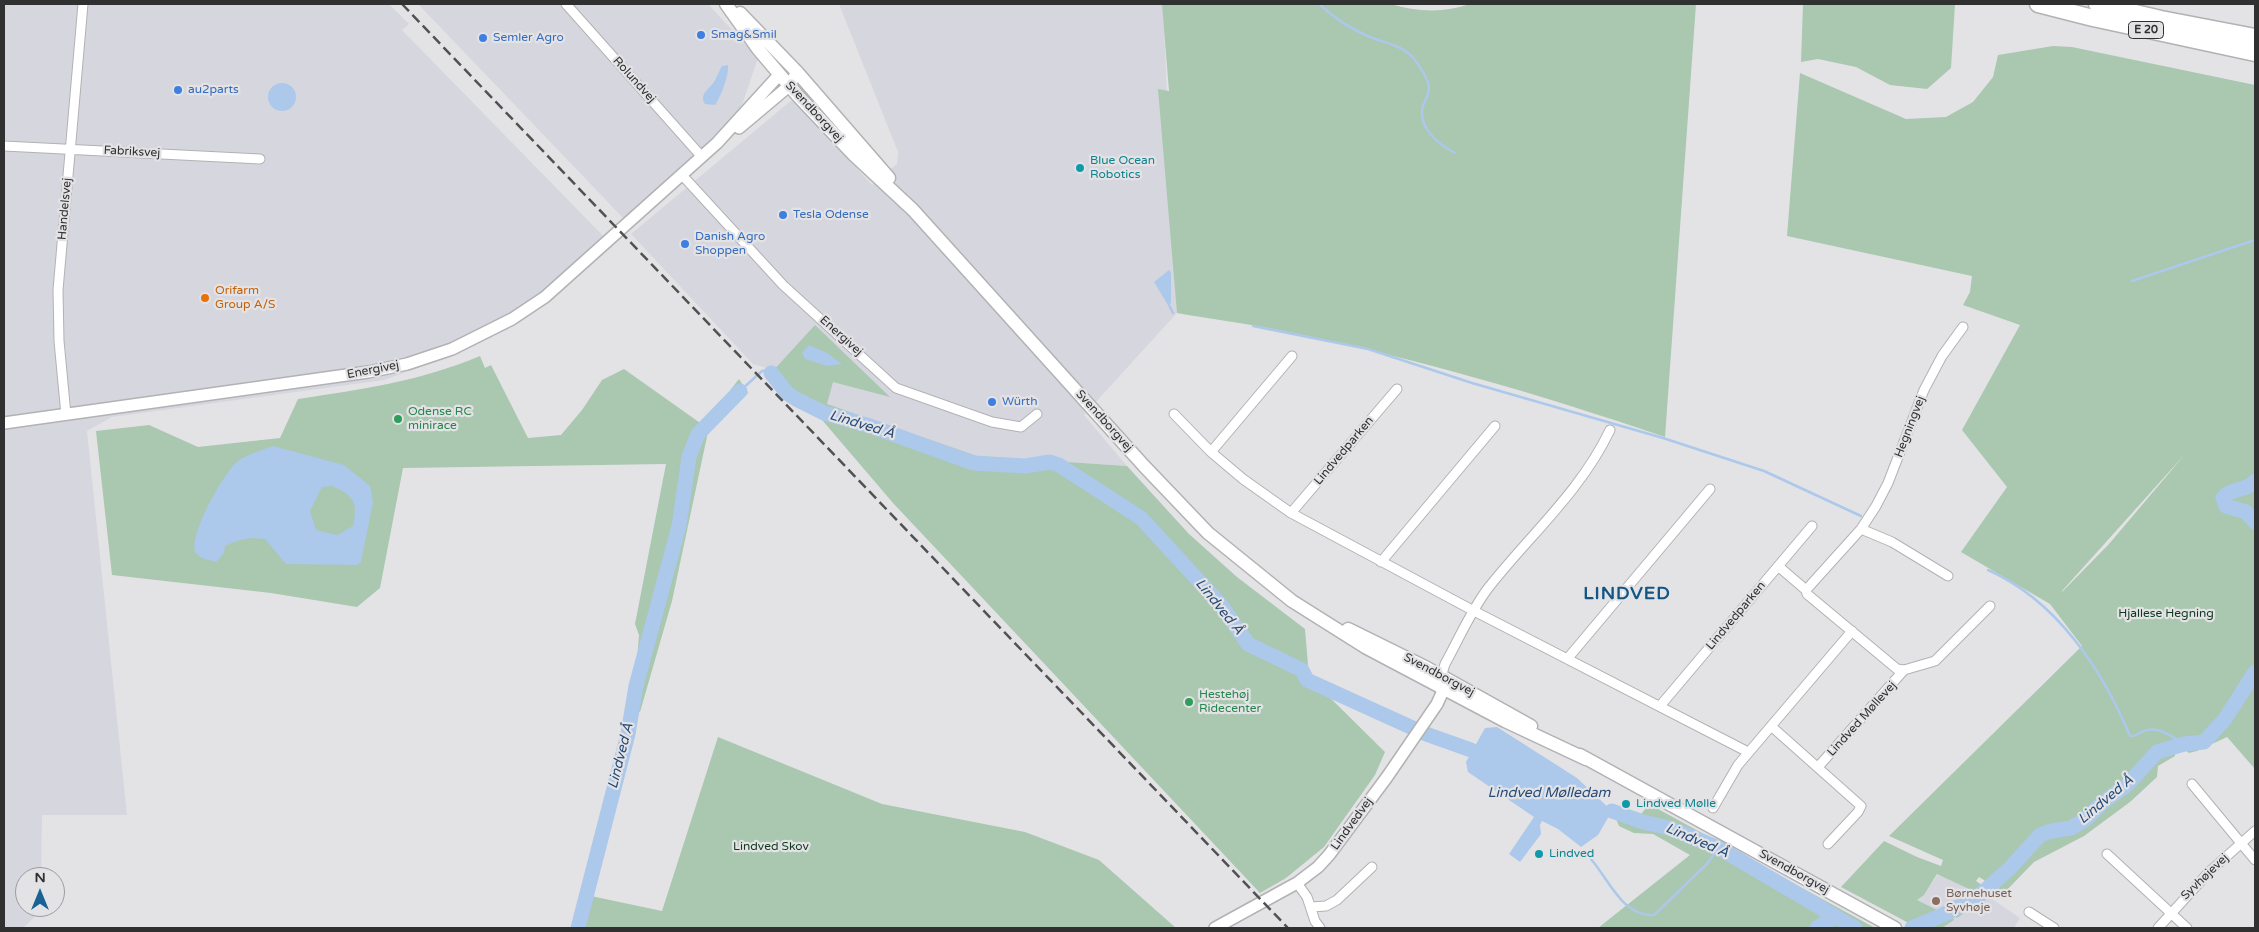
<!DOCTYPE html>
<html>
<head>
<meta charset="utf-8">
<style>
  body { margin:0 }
  #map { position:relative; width:2259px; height:932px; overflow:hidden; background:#e3e3e6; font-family:"Varela Round",sans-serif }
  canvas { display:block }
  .frame { position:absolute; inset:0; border:5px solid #303031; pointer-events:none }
  .north { position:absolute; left:15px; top:867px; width:50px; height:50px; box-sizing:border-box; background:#e3e3e6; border:1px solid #9b9b9e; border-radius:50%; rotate:0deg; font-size:14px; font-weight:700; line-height:20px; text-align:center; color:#303031 }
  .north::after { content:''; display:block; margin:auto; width:18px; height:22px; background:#196296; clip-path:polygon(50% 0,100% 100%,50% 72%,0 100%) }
</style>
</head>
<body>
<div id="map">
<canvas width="2259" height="932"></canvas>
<div class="frame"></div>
<div class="north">N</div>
</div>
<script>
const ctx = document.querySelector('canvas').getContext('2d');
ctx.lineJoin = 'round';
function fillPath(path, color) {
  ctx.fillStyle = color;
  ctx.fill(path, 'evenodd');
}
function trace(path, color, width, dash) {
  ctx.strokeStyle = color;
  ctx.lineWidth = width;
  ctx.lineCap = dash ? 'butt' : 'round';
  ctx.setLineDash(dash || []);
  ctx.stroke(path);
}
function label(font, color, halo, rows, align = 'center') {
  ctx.font = font + ' "Varela Round",sans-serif';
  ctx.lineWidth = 4.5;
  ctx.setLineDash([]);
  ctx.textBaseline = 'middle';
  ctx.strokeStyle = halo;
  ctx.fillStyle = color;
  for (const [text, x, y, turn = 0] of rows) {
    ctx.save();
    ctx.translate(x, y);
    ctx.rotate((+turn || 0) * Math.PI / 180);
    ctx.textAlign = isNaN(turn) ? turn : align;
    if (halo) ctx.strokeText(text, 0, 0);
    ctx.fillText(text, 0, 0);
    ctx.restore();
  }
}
fillPath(new Path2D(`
  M4,4H389L409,24L402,30L613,246L522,320L446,358L384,380L112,417L87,431L127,815H42L41,877H25V907H40V912L23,928H4Z
  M418,4H708L758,58L740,111L626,221Z
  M839,4H1163L1177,313L1084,415L1127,466L977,456L803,396L773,370L753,364L631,234L793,99L872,185L897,164L898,152Z
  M1938,874L1970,889L1972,908L1988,896L2020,918L2014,928H1942L1954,920L1917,900L1924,895Z`), '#d6d6df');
fillPath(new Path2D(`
  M1162,4H1391C1416,12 1445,13 1470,4H1696L1665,437C1539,394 1409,356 1278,330C1245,323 1211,319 1177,313L1158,89L1169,91Z
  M1803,4H1955L1951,68L1927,89L1890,85L1856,67L1818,59L1801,62Z
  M2053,46L2072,47L2255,85V769L2227,737L2197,751L2189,753L2181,747L2175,749V756L2158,766L2157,777L2130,802L2084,836L2034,862L2004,893L1979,877L1976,881L1997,895L1988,896L1957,918L1949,905L1969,889L1937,874L1924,895L1917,900L1937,910L1946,906L1954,920L1942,928H1918L1841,887L1884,841L1917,857L1941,866L1943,860L1889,836L2082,646L2050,604L1961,552L2007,487L1962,430L2020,325L1963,305L1970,292L1972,276L1787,236L1800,73L1906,119L1946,117L1973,102L1993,77L1998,55ZM2186,453L2109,544L2062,592V591Z
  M815,325L890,397L833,382L827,404L977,456L1127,466L1189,534L1237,577L1305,629L1309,677L1385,752L1375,775L1324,847L1286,878L1260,893L893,503L811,407L787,393L771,373Z
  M480,356L485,368L491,365L528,438L561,435L582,410L602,380L624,369L703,425L739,379L748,393L708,432L672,601L640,712L633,710L639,635L635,624L666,464L403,468L380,588L357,607L271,593L112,575L96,431L149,425L198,447L280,438L298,399C364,389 417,382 480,356Z
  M718,737L882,804L1025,832L1099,860L1176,928H585L591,896L662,911Z
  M1649,804L1875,928H1598L1690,855L1653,834L1634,833L1619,826L1616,819L1620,815L1635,822Z`), '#aac7b0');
fillPath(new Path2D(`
  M728,65C729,76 721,96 715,105L705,104C699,94 709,89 714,82C717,77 719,71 722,66Z
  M268 97a14 14 0 1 1 28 0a14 14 0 1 1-28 0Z
  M1169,270L1171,273V303L1168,305L1154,282Z
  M809,345L827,353L842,364L827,366L805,359L802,353Z
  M273,446L344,465L370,486L373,502L361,562L357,565L286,564L265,539C249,537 240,539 225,546L224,553L216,562C209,560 200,559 196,553C186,539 225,470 238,461C248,454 262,450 273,446ZM332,486C354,496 358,502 353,526L337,535L316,530L310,511L322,487Z
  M1497,727L1577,778L1612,811L1598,835L1581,847L1558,829L1542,821L1540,825L1541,834L1520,862L1509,854L1534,817L1468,772L1466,762L1485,728Z`), '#acc8ea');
trace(new Path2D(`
  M1319,4C1334,18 1351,29 1370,37C1388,44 1403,45 1416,61C1421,69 1429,79 1429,88C1429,97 1423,102 1422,110C1420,130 1440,145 1455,153
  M2132,281L2255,240
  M1169,305L1173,313
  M1253,326L1368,349L1472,383L1663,438L1764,471L1861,516
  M740,391L762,371L768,370L771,373
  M1988,570C2056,600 2102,669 2130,736C2135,737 2138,733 2144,731C2157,725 2173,737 2184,744
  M1590,858C1609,879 1622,917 1654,915L1706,865L1719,848`), '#acc8ea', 2.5);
trace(new Path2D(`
  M771,373L787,393L796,399L824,413L870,426L973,463L1025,466L1050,462L1059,465L1141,518L1221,605L1248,644L1302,670L1307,680L1426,734L1471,750
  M2255,481C2246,492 2231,487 2223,498L2226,506L2246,512L2255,522
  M1612,811L1643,822L1669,828L1719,848L1855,928
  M578,928L628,734L636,686L679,526L689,457L698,434L740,391
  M1817,928L1834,917
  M1912,928L1943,915L1979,896L2010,868L2040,835L2051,831L2071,828L2086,819L2102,803L2127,785L2157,752L2184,744L2204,742L2225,719L2255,672`), '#acc8ea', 15);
const minor = new Path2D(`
  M566,4L702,157
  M4,146L260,159
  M682,175L783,285L896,388L992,422L1021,427L1037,414
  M1174,414L1211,452L1243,479L1291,513L1474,611L1748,752
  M66,415L59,341L58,290L83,4
  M1211,452L1292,356
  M1291,513L1397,389
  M1861,529L1892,542L1948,576
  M1381,562L1495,426
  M1778,566L1806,590L1861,529L1876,506L1888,483L1924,390L1942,356L1963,327
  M1806,590L1807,594L1897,669L1904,670L1935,661L1990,606
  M1568,658L1710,489
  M1441,677L1445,664C1459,639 1471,610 1489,587C1530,535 1581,491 1610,430
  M1660,706L1812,526
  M1771,726L1861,806L1858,812L1828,844
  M1818,767L1904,670
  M2192,784L2255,860
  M1713,808L1738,765L1852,631
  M2107,854L2187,928
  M1297,883L1307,897L1315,921L1320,928
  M1311,907L1326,906L1337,900L1372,867
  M2029,912L2054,928
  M2158,928L2209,872L2255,831`);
const tertiary = new Path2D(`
  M739,128L789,86L797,72
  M4,423L368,372L407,364L452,349L512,319L545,297L717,143L779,75
  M1215,928L1297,883L1318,867L1329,855L1387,777L1437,704L1442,693L1441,679`);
const secondary = new Path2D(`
  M726,4L758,49L798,96L854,155L913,210L1144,466L1208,533L1292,601L1365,647L1505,721L1586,759
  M740,13L797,72L889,178
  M1348,629L1427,668L1531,726
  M1580,755L1895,928`);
const motorway = new Path2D(`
  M2038,4L2093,18L2255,53
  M2097,4L2161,19L2255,37`);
trace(minor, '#b2b2b4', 11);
trace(tertiary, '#b2b2b4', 14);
trace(secondary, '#b2b2b4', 15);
trace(motorway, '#b2b2b4', 19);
trace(minor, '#fff', 9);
trace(tertiary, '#fff', 11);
trace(secondary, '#fff', 12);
trace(motorway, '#fff', 16);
trace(new Path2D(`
  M402,4L1288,928`), '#515152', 2.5, [10, 5]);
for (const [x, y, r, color] of [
  [701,35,5,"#3f7fe0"],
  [483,38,5,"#3f7fe0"],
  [178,90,5,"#3f7fe0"],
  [1080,168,5,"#0f9aa8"],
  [783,215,5,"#3f7fe0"],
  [685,244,5,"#3f7fe0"],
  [205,298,5,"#e8710a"],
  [992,402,5,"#3f7fe0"],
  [398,419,5,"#2e9e5b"],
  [1189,702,5,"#2e9e5b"],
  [1626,804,5,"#0f9aa8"],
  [1539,854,5,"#0f9aa8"],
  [1936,901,5,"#8d6e63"]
]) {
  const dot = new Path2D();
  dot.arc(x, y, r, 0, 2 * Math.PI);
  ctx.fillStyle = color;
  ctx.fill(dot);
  trace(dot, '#e3e3e6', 2);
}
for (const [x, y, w] of [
  [2146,30,35]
]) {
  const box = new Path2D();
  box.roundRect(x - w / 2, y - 8.5, w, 17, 4);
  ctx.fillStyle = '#e3e3e6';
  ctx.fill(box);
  trace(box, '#303031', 1);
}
label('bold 11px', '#303031', null, [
  ["E 20",2146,30]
]);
label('12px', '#366cbe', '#e3e3e6', [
  ["Smag&Smil",711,35],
  ["Semler Agro",493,38],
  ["au2parts",188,90],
  ["Tesla Odense",793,215],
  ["Danish Agro",695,237],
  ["Shoppen",695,251],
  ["Würth",1002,402]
], 'left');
label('12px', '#303031', '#e3e3e6', [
  ["Rolundvej",634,80,48],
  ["Svendborgvej",814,112,47],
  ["Fabriksvej",132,152,3],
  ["Handelsvej",65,209,-85],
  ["Energivej",841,336,42],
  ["Energivej",373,370,-11],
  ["Svendborgvej",1104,421,48],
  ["Hegningvej",1910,427,-69],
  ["Lindvedparken",1344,451,-50],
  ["Lindvedparken",1736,616,-50],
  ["Svendborgvej",1439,675,28],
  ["Lindved Møllevej",1862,719,-48],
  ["Lindvedvej",1352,824,-54],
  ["Svendborgvej",1794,872,29],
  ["Syvhøjevej",2205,877,-44]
]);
label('12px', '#0d838f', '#e3e3e6', [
  ["Blue Ocean",1090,161],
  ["Robotics",1090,175],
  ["Lindved Mølle",1636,804],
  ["Lindved",1549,854]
], 'left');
label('12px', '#c56008', '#e3e3e6', [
  ["Orifarm",215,291],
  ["Group A/S",215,305]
], 'left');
label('12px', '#27864d', '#e3e3e6', [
  ["Odense RC",408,412],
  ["minirace",408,426],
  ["Hestehøj",1199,695],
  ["Ridecenter",1199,709]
], 'left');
label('12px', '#0e391c', '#e3e3e6', [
  ["Hjallese Hegning",2166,614],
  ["Lindved Skov",771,847]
]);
label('12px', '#785e54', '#e3e3e6', [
  ["Børnehuset",1946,894],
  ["Syvhøje",1946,908]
], 'left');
label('italic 14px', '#264b78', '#e3e3e6', [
  ["Lindved Å",862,425,17],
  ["Lindved Å",1219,607,51],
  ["Lindved Å",621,756,-76],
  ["Lindved Mølledam",1549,793],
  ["Lindved Å",2106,800,-40],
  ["Lindved Å",1697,841,23]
]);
ctx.letterSpacing = '1px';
label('bold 18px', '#135685', '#e3e3e6', [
  ["LINDVED",1627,594]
]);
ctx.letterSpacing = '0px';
</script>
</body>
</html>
